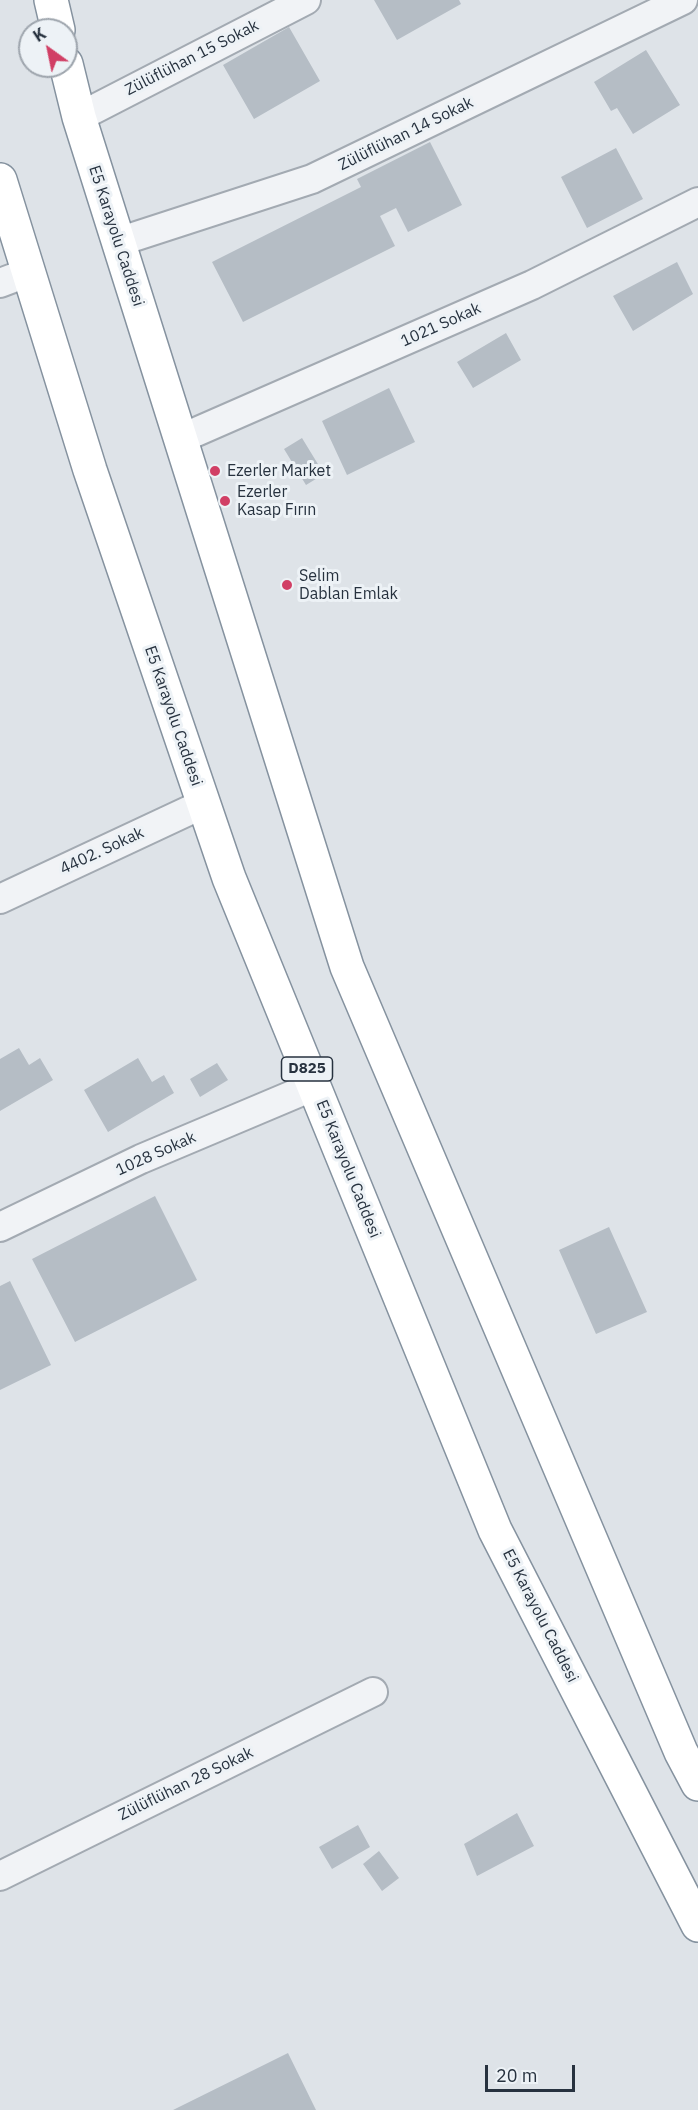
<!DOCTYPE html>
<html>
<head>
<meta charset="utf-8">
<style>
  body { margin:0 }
  #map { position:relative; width:698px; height:2110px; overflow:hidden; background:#dee3e8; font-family:"IBM Plex Sans",sans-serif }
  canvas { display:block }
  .north { position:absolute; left:18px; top:18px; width:60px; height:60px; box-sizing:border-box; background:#edf2f6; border:2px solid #9ea5ad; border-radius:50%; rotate:327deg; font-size:16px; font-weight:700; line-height:24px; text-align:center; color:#27323f }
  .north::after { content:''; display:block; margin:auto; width:21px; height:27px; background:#d13f65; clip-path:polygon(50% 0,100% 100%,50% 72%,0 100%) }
  .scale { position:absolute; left:485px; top:2065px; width:90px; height:27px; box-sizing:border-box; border:3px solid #27323f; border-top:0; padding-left:8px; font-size:18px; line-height:21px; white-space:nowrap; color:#27323f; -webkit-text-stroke:4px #edf2f6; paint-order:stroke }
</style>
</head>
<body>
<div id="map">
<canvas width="698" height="2110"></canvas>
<div class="north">K</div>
<div class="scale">20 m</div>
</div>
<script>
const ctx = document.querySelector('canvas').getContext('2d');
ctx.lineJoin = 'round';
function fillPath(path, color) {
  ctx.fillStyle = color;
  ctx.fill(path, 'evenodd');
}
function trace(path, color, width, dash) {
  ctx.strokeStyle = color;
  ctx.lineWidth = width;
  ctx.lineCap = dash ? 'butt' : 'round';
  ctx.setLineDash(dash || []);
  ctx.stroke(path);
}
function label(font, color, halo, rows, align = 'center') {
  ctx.font = font + ' "IBM Plex Sans",sans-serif';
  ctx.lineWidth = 6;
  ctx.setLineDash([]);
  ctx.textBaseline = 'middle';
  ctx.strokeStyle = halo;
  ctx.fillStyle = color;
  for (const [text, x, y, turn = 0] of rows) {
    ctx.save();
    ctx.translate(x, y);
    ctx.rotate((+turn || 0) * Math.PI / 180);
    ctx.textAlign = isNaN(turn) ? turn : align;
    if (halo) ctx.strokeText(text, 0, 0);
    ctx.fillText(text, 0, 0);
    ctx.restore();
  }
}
fillPath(new Path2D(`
  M374,0H459L461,4L397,40Z
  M289,27L320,81L254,119L223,65Z
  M646,50L680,105L633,134L617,108L611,111L594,82Z
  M430,142L462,205L408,232L396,208L380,216L395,246L243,322L212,262L361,187L357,179Z
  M616,148L643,199L587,228L561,177Z
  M677,262L693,294L633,331L613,296Z
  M506,333L521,360L473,388L457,362Z
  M389,388L415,442L347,475L322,421Z
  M302,438L324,474L306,485L284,449Z
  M19,1048L29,1065L40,1058L53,1080L0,1111V1059Z
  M138,1058L152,1082L164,1075L174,1093L108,1132L84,1090Z
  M217,1063L228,1080L200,1097L190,1079Z
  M155,1196L197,1280L75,1342L32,1259Z
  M609,1227L647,1312L596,1334L559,1250Z
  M10,1281L51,1365L0,1390V1286Z
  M517,1813L534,1846L477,1876L464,1844Z
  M358,1825L370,1847L332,1869L319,1847Z
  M379,1851L399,1878L382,1891L363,1864Z
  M288,2053L316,2110H173Z`), '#b5bdc5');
const minor = new Path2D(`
  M79,117L306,0
  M118,242L312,179L683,0
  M0,283L29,272
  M180,439L532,285L698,202
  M0,899L203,804
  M0,1227L141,1159L314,1086
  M0,1876L373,1692`);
const trunk = new Path2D(`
  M51,0L58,30
  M66,64L79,117L347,967L681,1752L698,1784
  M0,180L90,470L229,878L495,1530L698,1925`);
trace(minor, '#a3aab2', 32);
trace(trunk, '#85929f', 36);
trace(minor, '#f1f3f6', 28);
trace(trunk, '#fff', 33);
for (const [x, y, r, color] of [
  [215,471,6,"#d13f65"],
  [225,501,6,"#d13f65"],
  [287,585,6,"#d13f65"]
]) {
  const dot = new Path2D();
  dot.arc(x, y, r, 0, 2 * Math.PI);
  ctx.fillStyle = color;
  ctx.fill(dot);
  trace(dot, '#edf2f6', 2);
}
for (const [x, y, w] of [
  [307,1069,51]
]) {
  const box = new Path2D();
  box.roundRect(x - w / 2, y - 12, w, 24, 4.5);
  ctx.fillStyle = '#edf2f6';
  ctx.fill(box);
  trace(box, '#27323f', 1.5);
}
label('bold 15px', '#27323f', null, [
  ["D825",307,1069]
]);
label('16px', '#27323f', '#edf2f6', [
  ["Zülüflühan 15 Sokak",192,58,-27],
  ["Zülüflühan 14 Sokak",406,134,-26],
  ["E5 Karayolu Caddesi",116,236,72],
  ["1021 Sokak",441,325,-24],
  ["E5 Karayolu Caddesi",173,716,71],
  ["4402. Sokak",102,851,-25],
  ["1028 Sokak",156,1154,-24],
  ["E5 Karayolu Caddesi",348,1169,68],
  ["E5 Karayolu Caddesi",540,1616,63],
  ["Zülüflühan 28 Sokak",186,1784,-26]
]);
label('16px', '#27323f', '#edf2f6', [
  ["Ezerler Market",227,471],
  ["Ezerler",237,492],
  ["Kasap Fırın",237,510],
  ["Selim",299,576],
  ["Dablan Emlak",299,594]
], 'left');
</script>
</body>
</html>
